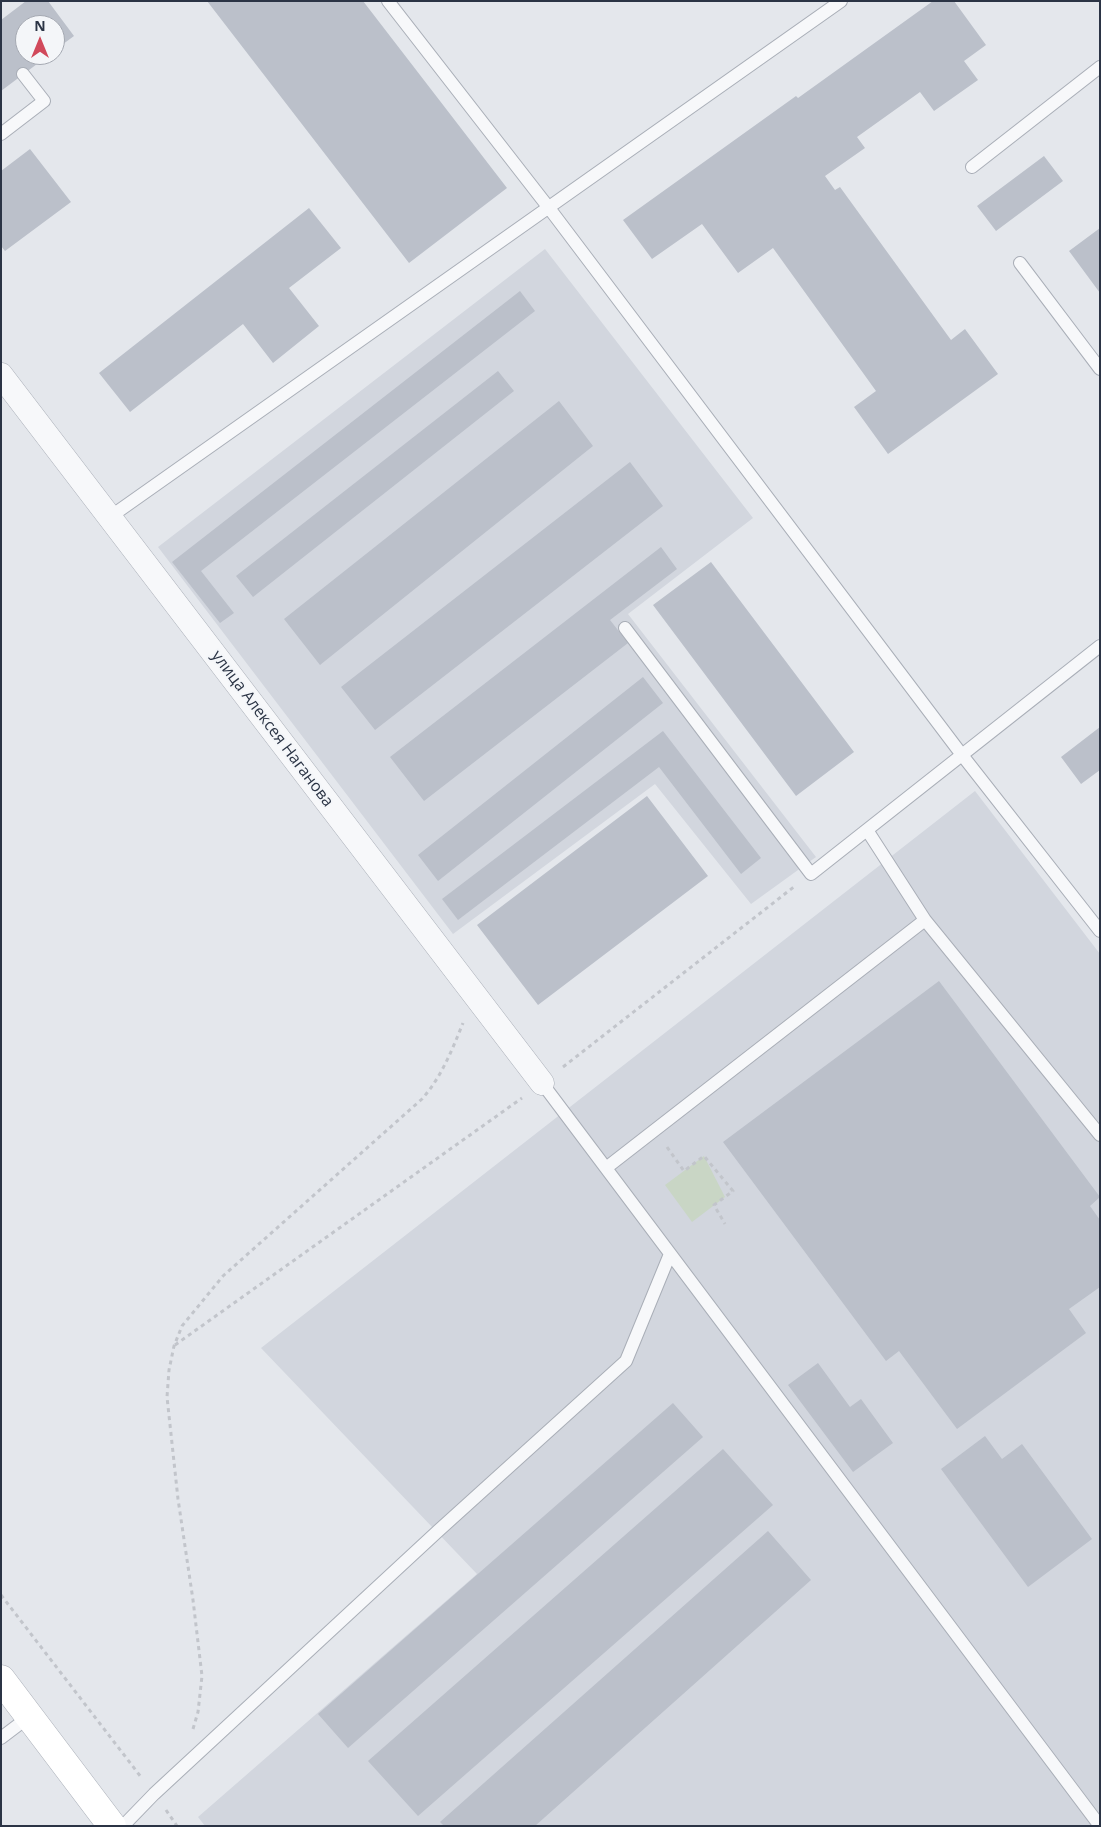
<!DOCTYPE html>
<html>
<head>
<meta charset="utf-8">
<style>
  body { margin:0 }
  #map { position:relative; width:1101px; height:1827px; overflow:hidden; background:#e4e7ec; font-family:"Open Sans",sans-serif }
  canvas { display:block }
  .frame { position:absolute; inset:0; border:2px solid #2b3445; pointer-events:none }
  .north { position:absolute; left:15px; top:15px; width:50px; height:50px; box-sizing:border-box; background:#f4f6f9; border:1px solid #a4a8b1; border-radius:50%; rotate:0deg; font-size:14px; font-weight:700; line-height:20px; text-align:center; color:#2b3445 }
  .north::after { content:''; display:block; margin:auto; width:18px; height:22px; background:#d1495b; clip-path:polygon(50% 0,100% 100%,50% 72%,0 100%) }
</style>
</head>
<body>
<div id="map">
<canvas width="1101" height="1827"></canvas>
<div class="frame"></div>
<div class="north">N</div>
</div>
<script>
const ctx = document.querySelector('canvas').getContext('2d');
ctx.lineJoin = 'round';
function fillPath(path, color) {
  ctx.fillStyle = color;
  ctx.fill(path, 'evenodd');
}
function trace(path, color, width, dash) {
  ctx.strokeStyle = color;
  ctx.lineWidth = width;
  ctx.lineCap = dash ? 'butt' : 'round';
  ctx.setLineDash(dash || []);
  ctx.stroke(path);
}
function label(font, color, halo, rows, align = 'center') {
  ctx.font = font + ' "Open Sans",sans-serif';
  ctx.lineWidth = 4;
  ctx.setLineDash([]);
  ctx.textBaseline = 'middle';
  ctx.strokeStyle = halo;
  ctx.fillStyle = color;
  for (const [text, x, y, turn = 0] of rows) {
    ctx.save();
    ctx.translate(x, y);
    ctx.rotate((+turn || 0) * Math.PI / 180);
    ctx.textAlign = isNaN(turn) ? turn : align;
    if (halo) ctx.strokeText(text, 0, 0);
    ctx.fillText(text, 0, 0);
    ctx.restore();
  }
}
fillPath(new Path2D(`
  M545,249L753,518L628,614L816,857L751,904L655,784L453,934L158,547Z
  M975,791L1100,954V1826H205L198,1817L477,1574L261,1348Z`), '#d2d6de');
fillPath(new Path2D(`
  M704,1156L725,1197L692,1222L665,1185Z`), '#c9d6c5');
fillPath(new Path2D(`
  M26,1H48L74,36L55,50V25H25V55H49L1,91V20Z
  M207,1H363L507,188L409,263Z
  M933,1H954L986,45L964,61L978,80L934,111L920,92L857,137L865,148L825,176L835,190L840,187L951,340L965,329L998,374L888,454L854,407L876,391L773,248L738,273L702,224L652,259L623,220L796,96L798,98Z
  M30,149L71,202L5,251L1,246V171Z
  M1044,156L1063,181L996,231L977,206Z
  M309,208L341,248L289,288L319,326L273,363L243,324L130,412L99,373Z
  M1100,228V293L1069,251Z
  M520,291L535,311L201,571L234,613L220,623L172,562Z
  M498,371L514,391L253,597L236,576Z
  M559,401L593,446L320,665L284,619Z
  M630,462L663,506L375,730L341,687Z
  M661,547L677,569L610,620L628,643L424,801L390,757Z
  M711,562L854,752L796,796L653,605Z
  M643,677L663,703L438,881L418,855Z
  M1100,727V770L1081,784L1061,757Z
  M663,731L761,858L741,874L659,767L458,920L442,899Z
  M647,796L708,876L538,1005L477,925Z
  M939,981L1100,1197L1090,1206L1100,1220V1287L1069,1309L1086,1333L957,1429L899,1351L886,1361L723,1142Z
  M818,1363L850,1407L861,1399L893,1443L853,1472L788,1385Z
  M673,1403L703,1437L348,1748L318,1714Z
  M985,1436L1002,1459L1022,1444L1092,1539L1028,1587L941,1469Z
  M723,1449L773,1505L418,1816L368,1761Z
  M768,1531L811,1580L535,1826H444L440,1822Z`), '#bbc0ca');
const lane = new Path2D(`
  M388,1L549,208L962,755L1100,931
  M1,134L44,101L23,74
  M972,167L1100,67
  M1020,263L1100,369
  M110,517L841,1
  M625,628L811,874L1100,646
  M867,830L925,920L1100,1135
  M542,1083L1100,1826
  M606,1168L925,920
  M1,1738L30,1716
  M123,1826L154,1794L438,1531L626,1361L670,1254`);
const street = new Path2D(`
  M1,375L542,1083`);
const secondary = new Path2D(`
  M1,1679L112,1826`);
trace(lane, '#a9aeb7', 14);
trace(street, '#a9aeb7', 25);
trace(secondary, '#a9aeb7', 29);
trace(new Path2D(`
  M563,1067L795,886
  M667,1147L684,1171L704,1156L733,1191L714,1205L725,1224
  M175,1345L522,1098
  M1,1595L141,1777
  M193,1729L198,1712L202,1676L193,1600L178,1499L167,1397L169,1370L174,1346L182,1326L223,1276L422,1099C442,1076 452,1050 463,1023
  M166,1810L177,1826`), '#c2c5cb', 3, [4, 4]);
trace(lane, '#f7f8fa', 12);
trace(street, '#f7f8fa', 24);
trace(secondary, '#fff', 28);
label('16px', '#2b3445', '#f4f6f9', [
  ["улица Алексея Наганова",272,729,53]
]);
</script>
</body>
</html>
